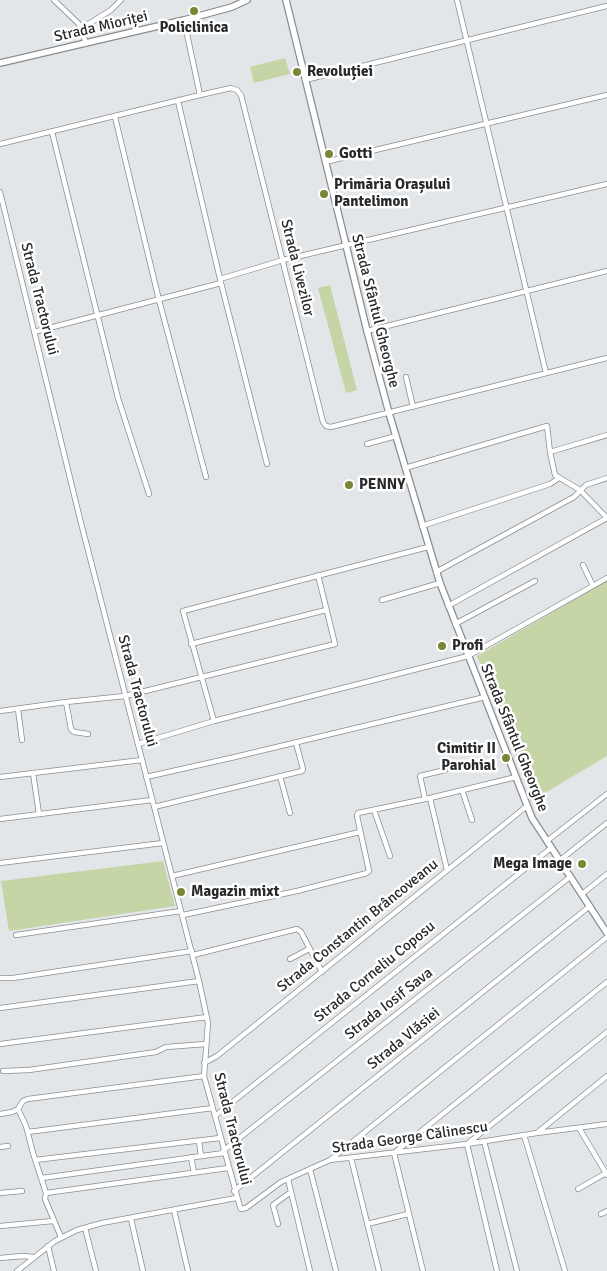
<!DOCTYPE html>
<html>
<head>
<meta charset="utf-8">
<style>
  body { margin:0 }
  canvas { display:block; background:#e2e6e9 }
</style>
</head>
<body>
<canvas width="607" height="1271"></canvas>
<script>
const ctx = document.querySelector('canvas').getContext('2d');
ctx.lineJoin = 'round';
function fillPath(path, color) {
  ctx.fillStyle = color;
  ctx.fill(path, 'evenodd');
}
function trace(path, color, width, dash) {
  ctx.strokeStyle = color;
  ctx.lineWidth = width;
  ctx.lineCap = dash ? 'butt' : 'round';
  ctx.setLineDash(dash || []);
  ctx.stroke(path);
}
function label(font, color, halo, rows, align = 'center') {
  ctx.font = font + ' Signika,sans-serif';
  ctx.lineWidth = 5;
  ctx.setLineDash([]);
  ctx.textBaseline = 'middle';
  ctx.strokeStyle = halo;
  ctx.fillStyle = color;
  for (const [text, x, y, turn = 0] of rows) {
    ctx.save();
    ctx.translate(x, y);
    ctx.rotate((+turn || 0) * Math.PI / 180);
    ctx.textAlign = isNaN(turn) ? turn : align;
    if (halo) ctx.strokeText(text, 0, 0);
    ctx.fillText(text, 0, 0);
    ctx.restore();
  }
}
fillPath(new Path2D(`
  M285,58L290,74L254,83L250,67Z
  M330,285L357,390L346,393L318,288Z
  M607,581V756L533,800L477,656Z
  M163,861L175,906L9,931L1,881Z`), '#c5d5a6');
const minor = new Path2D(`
  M54,0L79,24L86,43
  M457,0L546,373
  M184,20L200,95
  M82,28L111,10L121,0
  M305,80L607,6
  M178,101L221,283L267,464
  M115,117L159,300L206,477
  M52,132L118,398L149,494
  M0,144L200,95L231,88L237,90L241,95L323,422L326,426L331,427L607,358
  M325,162L607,95
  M0,192L80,519L199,981L208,1023L204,1076L240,1207L241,1209L246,1208L281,1182L330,1160L467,1144L537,1133L607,1124
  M220,279L283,260L607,184
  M367,331L607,271
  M34,332L221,283
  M406,377L413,407
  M367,444L396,436
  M550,452L607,435
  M405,468L547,426L550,452L555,475L580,490L607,518
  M422,526L550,484L559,478
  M583,565L593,586
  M436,572L574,497L586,485L607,478
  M382,600L440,583
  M448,606L607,518
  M455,624L535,581
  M191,644L326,610
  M66,702L71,729L74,732L88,734
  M18,709L22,740
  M0,711L66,702L125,696L335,644L318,575
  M214,721L183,611L428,547
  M138,744L214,721L468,656L607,578
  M33,773L39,814
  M280,776L290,813
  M0,777L142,760
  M146,777L235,757L485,697
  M462,790L472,820
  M430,798L447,870
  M425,799L420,776L445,770
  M154,807L302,771L303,769L296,743
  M374,810L390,856
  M0,819L152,800
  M547,841L607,794
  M559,861L607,823
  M0,863L163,843
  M172,876L360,832
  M582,894L607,874
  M183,915L297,891L367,873L369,871L357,816L358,813L430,798L516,777
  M16,935L181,911
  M193,955L297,929L301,932L322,972
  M290,959L309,949
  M0,978H13L192,951
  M0,1008L199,981
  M0,1044L207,1017
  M204,1063L217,1056L527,806
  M3,1071L29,1070L156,1052L166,1047L206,1044
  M18,1109L23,1101L28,1099L204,1076
  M18,1109L26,1126L33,1153L46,1193L45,1199L61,1237
  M0,1114L12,1112L18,1109
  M215,1116L551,848
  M579,1128L607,1175
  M28,1132L213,1108
  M538,1132L607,1076
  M524,1135L565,1271
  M199,1141L201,1156
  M484,1141L517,1271
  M0,1147L8,1146
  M223,1151L570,877
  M191,1157L194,1173
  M351,1158L379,1271
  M35,1160L220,1138
  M330,1160L607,937
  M310,1169L336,1271
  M42,1178L224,1153
  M288,1179L310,1271
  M578,1189L606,1173
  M234,1191L590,906
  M0,1193L22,1191
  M46,1193L228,1168
  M174,1210L188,1271
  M601,1214L607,1211
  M131,1219L143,1271
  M278,1224L273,1205L291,1192
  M367,1224L408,1214
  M0,1226L53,1221
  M85,1228L96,1271
  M48,1246L54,1271
  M0,1258L23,1256L33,1257
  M17,1271L55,1241L77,1230L102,1223L236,1198
  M423,1271L394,1153L607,982
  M497,1271L467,1144L607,1032`);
const tertiary = new Path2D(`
  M286,0L367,331L389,413L440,583L532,818L607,933
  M0,63L184,20L232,7L247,0`);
trace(minor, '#8a8d90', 6);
trace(tertiary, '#8a8d90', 8);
trace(minor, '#fff', 4.5);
trace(tertiary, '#fff', 5.5);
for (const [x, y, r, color] of [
  [194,11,5,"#788635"],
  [297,72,5,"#788635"],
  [329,154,5,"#788635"],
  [324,194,5,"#788635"],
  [349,485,5,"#788635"],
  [442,646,5,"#788635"],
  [506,758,5,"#788635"],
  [582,864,5,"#788635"],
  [181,892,5,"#788635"]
]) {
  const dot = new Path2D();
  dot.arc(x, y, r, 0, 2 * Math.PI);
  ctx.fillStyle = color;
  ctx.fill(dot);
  trace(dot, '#fff', 2);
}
label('15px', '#28292b', '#fff', [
  ["Strada Mioriței",101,27,-13],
  ["Strada Livezilor",297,268,76],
  ["Strada Tractorului",39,299,76],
  ["Strada Sfântul Gheorghe",375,311,76],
  ["Strada Tractorului",137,691,75],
  ["Strada Sfântul Gheorghe",514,738,68],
  ["Strada Constantin Brâncoveanu",358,926,-39],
  ["Strada Corneliu Coposu",375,972,-39],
  ["Strada Iosif Sava",389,1004,-38],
  ["Strada Vlăsiei",404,1039,-39],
  ["Strada Tractorului",232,1129,76],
  ["Strada George Călinescu",410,1138,-8]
]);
label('bold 15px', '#28292b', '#fff', [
  ["Policlinica",194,28,"center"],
  ["Revoluției",307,72],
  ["Gotti",339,154],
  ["Primăria Orașului",334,185],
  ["Pantelimon",334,202],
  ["PENNY",359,485],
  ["Profi",452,646],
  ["Cimitir II",496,749,"right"],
  ["Parohial",496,766,"right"],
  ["Mega Image",572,864,"right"],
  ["Magazin mixt",191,892]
], 'left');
</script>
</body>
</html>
